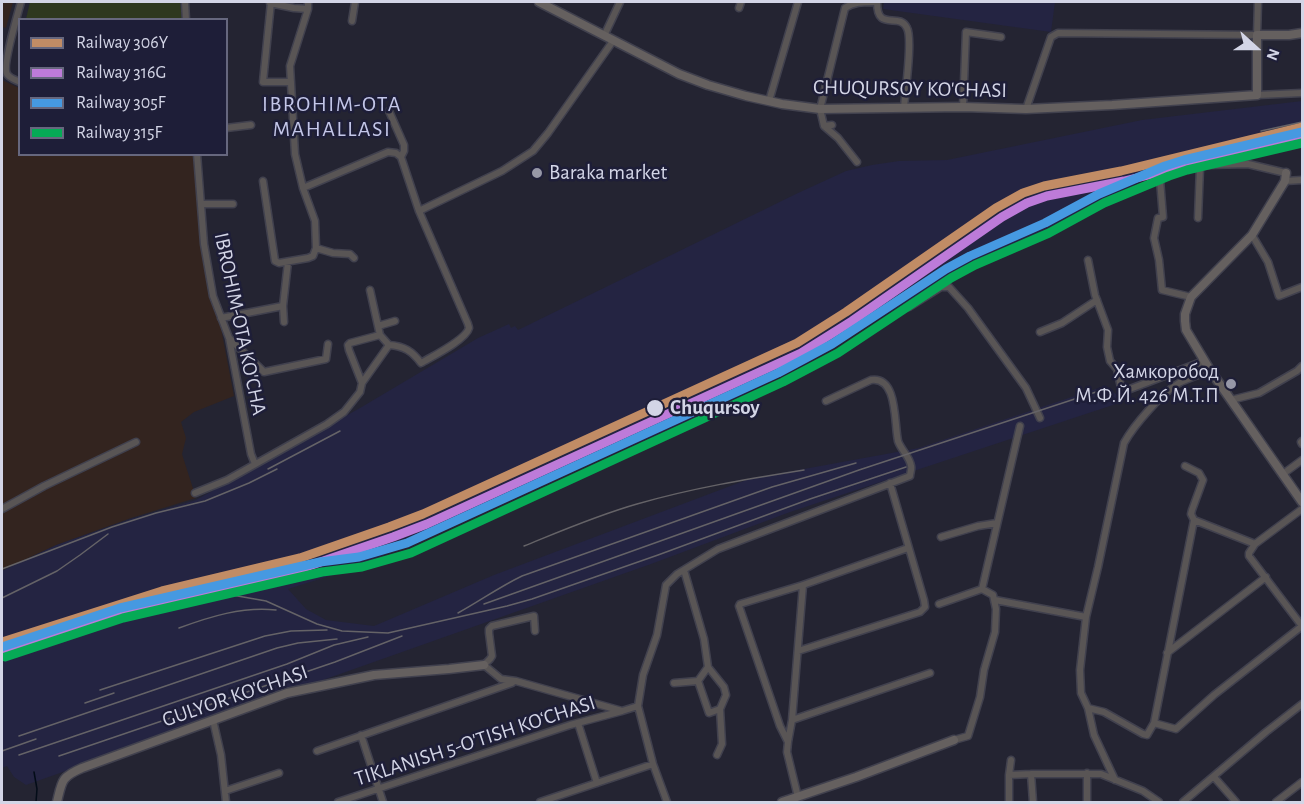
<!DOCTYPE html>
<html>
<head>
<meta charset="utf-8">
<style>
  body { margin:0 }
  #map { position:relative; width:1304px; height:804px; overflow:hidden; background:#242432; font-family:"Alegreya Sans",sans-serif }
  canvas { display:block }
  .frame { position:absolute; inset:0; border:3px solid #d3d5e6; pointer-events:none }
  .legend { position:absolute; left:18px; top:18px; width:210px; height:138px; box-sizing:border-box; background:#1e1e38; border:2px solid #66677e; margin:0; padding:8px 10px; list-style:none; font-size:18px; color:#d3d5e6 }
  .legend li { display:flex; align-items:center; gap:12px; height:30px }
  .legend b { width:30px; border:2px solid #66677e }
  .north { position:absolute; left:1226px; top:18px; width:60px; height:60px; -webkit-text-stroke:4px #1e1e38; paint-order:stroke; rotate:111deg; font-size:16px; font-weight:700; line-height:24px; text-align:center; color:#d3d5e6 }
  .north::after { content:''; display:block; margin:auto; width:21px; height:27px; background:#d3d5e6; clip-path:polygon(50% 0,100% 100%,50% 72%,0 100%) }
</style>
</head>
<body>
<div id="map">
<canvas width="1304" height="804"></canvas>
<div class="frame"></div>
<ul class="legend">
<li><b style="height:8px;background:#c18c65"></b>Railway 306Y</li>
<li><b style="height:8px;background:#bd7bd9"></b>Railway 316G</li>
<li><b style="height:8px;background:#4699e1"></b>Railway 305F</li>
<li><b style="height:8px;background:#06aa56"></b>Railway 315F</li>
</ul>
<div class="north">N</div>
</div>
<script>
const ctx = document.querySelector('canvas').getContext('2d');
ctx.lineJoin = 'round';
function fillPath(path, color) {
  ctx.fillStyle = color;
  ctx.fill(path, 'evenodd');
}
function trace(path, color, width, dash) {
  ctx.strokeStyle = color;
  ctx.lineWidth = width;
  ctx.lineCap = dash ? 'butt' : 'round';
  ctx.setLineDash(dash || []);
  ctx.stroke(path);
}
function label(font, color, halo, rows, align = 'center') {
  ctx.font = font + ' "Alegreya Sans",sans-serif';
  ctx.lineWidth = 5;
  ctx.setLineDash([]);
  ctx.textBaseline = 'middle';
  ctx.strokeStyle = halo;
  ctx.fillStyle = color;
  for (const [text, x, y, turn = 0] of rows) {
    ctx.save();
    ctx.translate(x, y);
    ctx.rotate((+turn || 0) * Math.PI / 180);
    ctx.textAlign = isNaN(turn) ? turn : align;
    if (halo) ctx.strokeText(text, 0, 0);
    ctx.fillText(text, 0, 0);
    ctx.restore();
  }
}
fillPath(new Path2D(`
  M884,2H1055L1051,32L883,9Z
  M1302,101V139L1166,171L1146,179L931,287L806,364L710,411L355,568L288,589L306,609L326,620L374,626L494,575L749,479L919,448L1105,386L1120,397L1122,402L790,512L651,564L26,785L14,777L7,766L2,768V571L56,545L131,519L196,500L360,408L478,338L509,324L511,328L515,326L518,330L798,193L846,171L872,165L899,161L947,160L1142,120Z`), '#242442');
fillPath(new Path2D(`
  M2,2H13L6,28L2,27Z
  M2,80L19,88L20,154L195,155L208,284L210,299L221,328L234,396L194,412L181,422L186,438L182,454L196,498L131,518L56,545L2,570Z`), '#33241f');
fillPath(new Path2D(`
  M30,2H180L182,19H26Z`), '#2e381f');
trace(new Path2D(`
  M34,772L37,789L36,802`), '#030c18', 1.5);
const street = new Path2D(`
  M185,2L186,20
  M271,2L263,82H291
  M308,2V9L290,66L295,154L303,188L315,221L316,248L333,253L350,254L354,258
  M877,2C877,33 899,11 907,28C913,39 905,93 904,108
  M270,3L294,8L308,9
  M739,8L741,2
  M352,21L355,2
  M604,36L620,2
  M20,82C16,80 9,78 7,74C2,66 18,13 21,2
  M1257,95L1302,93
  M769,101L798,2
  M963,107L966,32L1001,37
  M1026,109L1051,37L1058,33L1257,35L1258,2
  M389,111L404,145V151L401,157
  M832,125L824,126L838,138L857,162
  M824,126L820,109L845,8C853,2 863,2 873,2
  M226,128L251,125
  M197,154L204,244L213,296L229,338L251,454L255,464
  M263,181L275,261L279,263L308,258L313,256L316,248
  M1285,181L1302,180
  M201,204H233
  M419,211L502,171L533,151L548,133L613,41
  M1198,218L1200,167
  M1252,235L1268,262L1279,296L1302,287
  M1088,260L1095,295L1108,330L1107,347L1110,361L1117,369L1122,392L1204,361
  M370,290L380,335L389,345
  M1191,297L1162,290L1159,260L1154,238L1158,218L1163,217L1160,180L1169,173L1208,165L1248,164L1286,173
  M909,307L941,287H949L968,308L1026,388L1040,418
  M221,318L283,306
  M284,322L283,306L288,262
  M378,326L395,321
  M1040,332L1062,323L1097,300
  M229,338L264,372L326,359L328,344
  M362,383L349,350L348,345L350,343L380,335
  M1231,400L1259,393L1297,371L1302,366
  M1302,441L1301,442L1302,444
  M1185,466L1199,473L1203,480L1192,510L1191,514L1194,520
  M1283,474L1302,460
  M195,493L227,480L327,424L344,412L360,392L362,383L389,345C404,346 412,351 421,363C431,357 466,340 469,328C469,327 468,325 468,324L419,211L401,157L396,153L388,152L303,188
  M2,509L44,486L136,442
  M1302,509L1255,544L1249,553V556L1302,626
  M941,537L978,526L997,523
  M684,570L704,639L708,667L724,687L726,695L720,709L722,744L717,755
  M982,589L1020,426
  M995,600L1086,617
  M939,604L982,589L993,595L996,609L995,632L984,670L980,697L968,736L954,740
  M535,631L534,616L492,626L489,629V633L492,656L490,659L484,665L501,679L516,681L622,711L638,706
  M798,651L920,612L925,607L924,600L890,483
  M1167,653L1266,577
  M698,681L709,713L720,709
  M674,683L698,681L708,667
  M1088,708L1104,712L1143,734L1147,735L1154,723L1194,520L1255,544
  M213,720L221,755L226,802
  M792,720L930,673
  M578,723L597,783
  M1154,723L1176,729L1214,695L1302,626
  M361,735L383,802
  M788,742L780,726L739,606L740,604L803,585L908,548
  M317,751L512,683
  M1087,773V802
  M1031,774L1033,802
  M1009,775L1011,760
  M1214,777L1236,802
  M1115,780L1094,735L1088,708L1081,693L1080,670L1086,617L1098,567L1124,443C1134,425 1161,394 1179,383C1188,378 1200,375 1210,370
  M225,791L279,773
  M798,797L787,752L788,742L792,720L803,585
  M338,802L570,725L622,711
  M540,802L653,764
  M667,802L653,764L638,706L643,675L657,635L666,585L677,574L718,549L910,476C910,473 912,469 911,466C910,457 901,450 898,441C894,423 898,376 871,380L826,401
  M1009,802V775L1031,774H1101L1143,791L1159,802
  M1183,802L1266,732L1302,704
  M1276,802L1302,782`);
const secondary = new Path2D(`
  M539,2L679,74L708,85L746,96L782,104L820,109L963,107L1026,109L1112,105L1257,95V35H1289L1302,33
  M1286,173L1285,181L1252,235L1191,297L1185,314V321L1186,330L1210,370L1302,502
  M57,802C62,781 61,777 82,768L287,693L374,675L449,669L484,665
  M782,802L856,777L954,740`);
trace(street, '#41414e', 9);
trace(secondary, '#41414e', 11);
trace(street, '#595555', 6);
trace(secondary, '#65605f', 8);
trace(new Path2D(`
  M1261,131L1302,122
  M268,469L340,431
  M524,546C561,531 598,515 637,504C692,488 748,479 804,470
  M2,569L112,527L156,513L205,501L249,483L277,469
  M2,598L57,571L80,555L108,534
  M484,604L859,470L1099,391
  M151,605L195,597L232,595L266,601L317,624L342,631L388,633L507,606L532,599L658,555L810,499L906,467
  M458,613C480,601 499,587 522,576L772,487L856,463
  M179,628C209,617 243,606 276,610
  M100,690L265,636L291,631L327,630
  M85,703L114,693
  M19,736L277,648L298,643L337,639
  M2,751L36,739
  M19,755L287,664L334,645L368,637
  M59,756L335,662L402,636`), '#656367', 1.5);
trace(new Path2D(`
  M2,642L162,591L300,558L389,527L423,514L797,343L846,312L996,208L1023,193L1044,186L1121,171L1302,127`), '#c18c65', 9);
trace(new Path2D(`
  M5,652L165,601L303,568L393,537L427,524L801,353L852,321L1002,217L1027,203L1047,196L1124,181L1302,138`), '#bd7bd9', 9);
trace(new Path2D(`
  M2,647L120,608L320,562L359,557L407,543L778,373L832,344L946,269L970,256L1045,223L1099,194L1165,166L1184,160L1302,132`), '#4699e1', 9);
trace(new Path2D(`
  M5,657L123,618L322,572L362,567L411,553L783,382L838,353L951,278L975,265L1049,233L1104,203L1169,176L1187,170L1302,143`), '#06aa56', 9);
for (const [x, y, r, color] of [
  [537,173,6,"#9697a7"],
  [1231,384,6,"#9697a7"],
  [655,408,9,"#d3d5e6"]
]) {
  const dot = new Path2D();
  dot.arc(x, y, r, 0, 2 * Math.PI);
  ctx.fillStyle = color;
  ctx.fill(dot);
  trace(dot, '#1e1e38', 2);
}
label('21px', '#d3d5e6', '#1e1e38', [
  ["CHUQURSOY KO'CHASI",910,89,1],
  ["IBROHIM-OTA KO'CHA",240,324,78],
  ["GULYOR KO'CHASI",235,696,-19],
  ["TIKLANISH 5-O'TISH KO‘CHASI",475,741,-18]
]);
label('21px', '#d3d5e6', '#1e1e38', [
  ["Baraka market",549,173],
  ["Хамкоробод",1219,372,"right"],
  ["М.Ф.Й. 426 М.Т.П",1219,396,"right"]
], 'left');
label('bold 21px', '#d3d5e6', '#1e1e38', [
  ["Chuqursoy",670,408]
], 'left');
ctx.letterSpacing = '1.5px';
label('22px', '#c3c6e8', '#1e1e38', [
  ["IBROHIM-OTA",332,104],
  ["MAHALLASI",332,129]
]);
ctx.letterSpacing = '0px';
</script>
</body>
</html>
